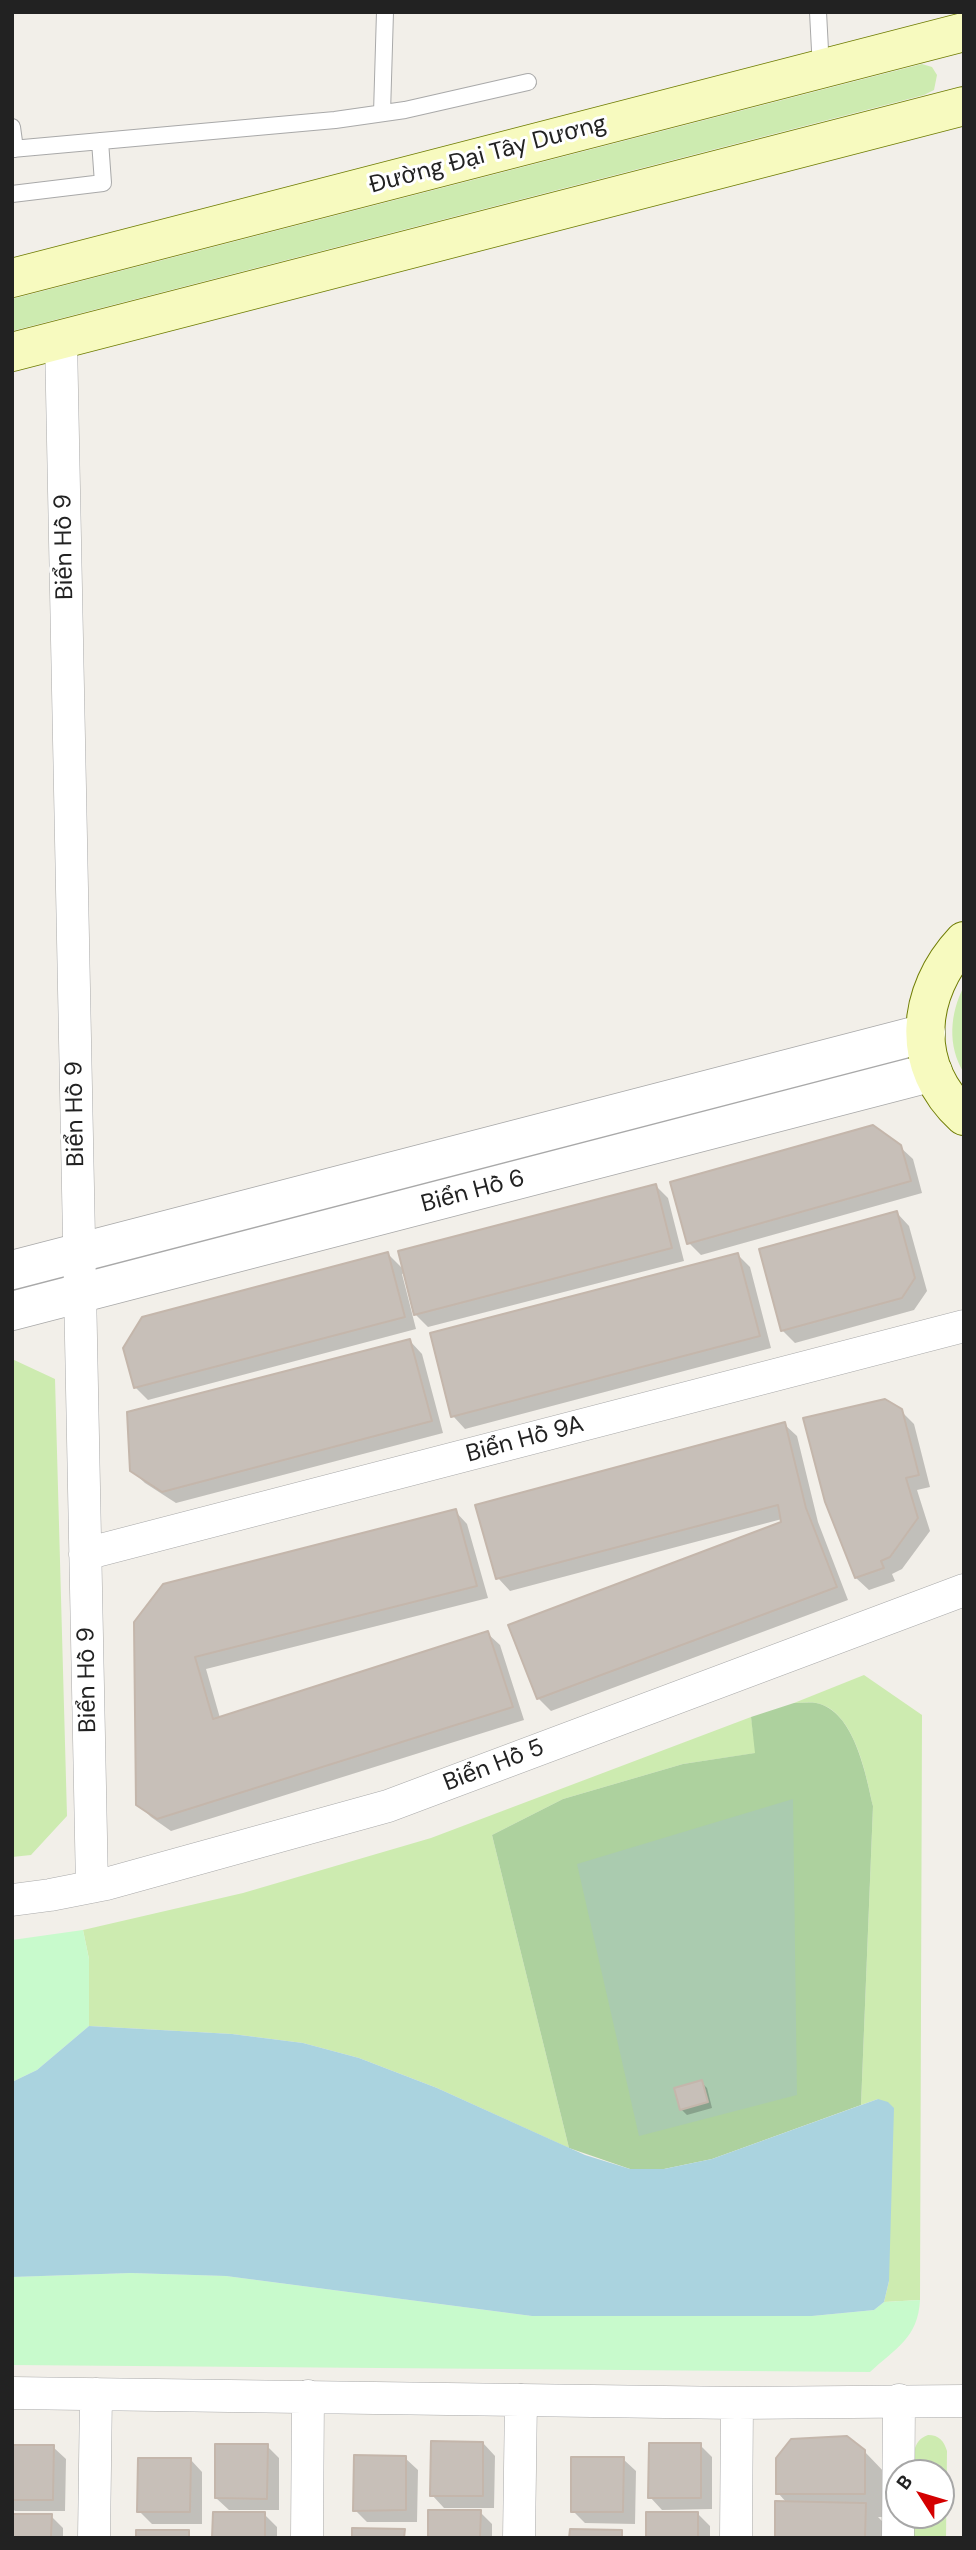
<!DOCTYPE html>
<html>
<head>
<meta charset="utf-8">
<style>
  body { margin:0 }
  #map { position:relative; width:976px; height:2550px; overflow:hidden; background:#f2efe9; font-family:"DM Sans",sans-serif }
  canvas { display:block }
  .frame { position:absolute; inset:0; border:14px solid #222; pointer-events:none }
  .north { position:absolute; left:885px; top:2459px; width:70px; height:70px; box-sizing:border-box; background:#fff; border:2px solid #a7a7a7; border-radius:50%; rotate:307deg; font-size:19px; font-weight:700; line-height:28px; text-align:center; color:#222 }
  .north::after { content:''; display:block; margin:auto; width:24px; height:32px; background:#d40000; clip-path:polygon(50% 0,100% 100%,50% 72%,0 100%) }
</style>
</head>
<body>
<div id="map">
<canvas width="976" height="2550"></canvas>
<div class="frame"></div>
<div class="north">B</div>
</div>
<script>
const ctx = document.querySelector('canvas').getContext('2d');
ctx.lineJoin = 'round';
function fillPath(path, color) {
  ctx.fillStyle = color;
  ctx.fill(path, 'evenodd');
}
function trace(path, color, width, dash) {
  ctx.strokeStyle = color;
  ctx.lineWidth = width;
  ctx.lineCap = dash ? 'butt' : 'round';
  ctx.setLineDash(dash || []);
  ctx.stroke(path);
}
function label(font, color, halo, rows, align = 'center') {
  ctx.font = font + ' "DM Sans",sans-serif';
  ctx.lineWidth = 6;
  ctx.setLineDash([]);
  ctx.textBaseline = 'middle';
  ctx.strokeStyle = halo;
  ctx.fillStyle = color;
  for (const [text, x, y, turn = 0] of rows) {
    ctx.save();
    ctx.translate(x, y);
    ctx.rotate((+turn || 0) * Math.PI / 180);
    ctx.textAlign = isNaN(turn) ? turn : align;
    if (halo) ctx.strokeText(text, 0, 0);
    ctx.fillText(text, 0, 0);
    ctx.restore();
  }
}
fillPath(new Path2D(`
  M922,64L932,67L937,75L934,90L924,95L12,331V299Z
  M964,986V1073C947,1046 950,1013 964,986Z
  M12,1359L55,1379L67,1816L31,1855L12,1857Z
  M864,1675L922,1715L920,2300L884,2302L889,2281L878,2099L861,2105L873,1806C866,1774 854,1710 816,1703C809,1702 801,1703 794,1703Z
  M751,1717L756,1753L683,1764L563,1799L492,1835L569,2148L437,2088L359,2058L303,2043L232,2034L89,2026V1959L83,1930L243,1893L431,1838Z
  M928,2435C939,2435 944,2441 947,2451L946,2538H913V2515H941V2473H913C914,2457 911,2441 928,2435Z`), '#cdebb0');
fillPath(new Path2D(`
  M794,1703C801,1703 809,1702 816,1703C854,1710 866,1775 873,1806L861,2105L712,2159L664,2169H630L569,2148L492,1835L563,1799L683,1764L755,1753L751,1717Z`), '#add19e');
fillPath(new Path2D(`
  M793,1799L797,2095L639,2136L577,1864Z`), '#aacbaf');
fillPath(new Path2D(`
  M83,1930L89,1959V2026L37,2070L12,2082V1940Z
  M131,2273L226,2276L532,2316H812L874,2310L884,2302L920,2300C918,2338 896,2348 870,2372L12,2365V2277Z`), '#c8facc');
fillPath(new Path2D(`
  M89,2026L232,2034L303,2043L359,2058L437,2088L585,2155L630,2169H664L712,2159L878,2099L888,2102L894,2108L889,2281L884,2302L874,2310L812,2316H532L226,2276L131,2273L12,2277V2082L37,2070Z`), '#aad3df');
fillPath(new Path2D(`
  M900,1147L913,1159L922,1193L701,1255L689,1243Z
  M655,1185L668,1198L684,1261L428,1327L416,1315L405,1273L402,1274L416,1329L148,1400L135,1387L388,1254L405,1271Z
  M897,1213L909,1226L927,1291L914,1310L795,1343L782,1330Z
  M738,1255L750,1267L771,1348L465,1429L453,1416Z
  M410,1341L422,1354L443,1433L176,1503L145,1483L132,1471Z
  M901,1411L914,1424L930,1487L917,1490L930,1531L902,1569L892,1574L895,1581L869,1590L856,1578Z
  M784,1424L797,1436L818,1522L848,1600L551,1711L538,1698L783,1523L782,1519L510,1591L498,1578Z
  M455,1511L467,1524L488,1598L206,1669L220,1718L487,1633L500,1645L524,1720L171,1831L151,1817L138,1804L136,1622Z
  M701,2082L707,2088L712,2108L687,2115L681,2109Z
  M483,2443L495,2456L494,2508H444L432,2495Z
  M700,2445L712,2457V2509L662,2510L650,2497Z
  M267,2446L279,2458V2510H229L216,2498Z
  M12,2447H53L66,2459L65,2511H15L12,2508Z
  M864,2451L888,2476V2517H878L889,2528V2538H776L787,2503L778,2493Z
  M405,2458L418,2470L417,2522H367L355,2510Z
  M190,2459L202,2472V2524H152L139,2511Z
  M623,2459L636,2471L635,2524L585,2523L573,2511Z
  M480,2512L492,2524V2538H430Z
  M264,2514L277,2527V2538H214Z
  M698,2514L710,2526V2538H647Z
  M51,2516L63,2528V2538H12Z`), '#0003');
const building = new Path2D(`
  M873,1125L901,1145L911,1181L687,1244L670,1182Z
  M656,1184L672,1248L414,1315L398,1251Z
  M897,1211L915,1278L902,1298L781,1331L759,1249Z
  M388,1252L405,1317L134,1388L123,1348L142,1317Z
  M738,1253L760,1336L451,1417L430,1333Z
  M410,1339L432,1421L162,1492L130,1471L127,1412Z
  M885,1399L902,1409L919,1475L906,1478L918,1518L890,1557L881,1561L884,1568L855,1578L825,1502L803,1418Z
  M785,1422L806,1508L837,1587L537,1699L508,1625L781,1522L778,1505L496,1579L475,1505Z
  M456,1509L477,1586L195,1657L213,1719L488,1631L513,1707L157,1819L136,1805L134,1622L163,1584Z
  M702,2080L708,2102L680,2110L674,2088Z
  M847,2436L865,2450V2494H776V2458L791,2439Z
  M431,2441L483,2442V2496H430Z
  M649,2443H701V2498H648Z
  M215,2444H268L267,2499L215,2498Z
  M12,2445H54L53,2500H12Z
  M354,2455L406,2456V2510L353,2511Z
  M571,2457H624L623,2512H571Z
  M138,2458H191L190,2512H137Z
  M775,2501L866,2503L865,2538H775Z
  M428,2510H481L480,2538H428Z
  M213,2512H265V2538H212Z
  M646,2512H698V2538H646Z
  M12,2514H52L51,2538H12Z
  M352,2528L405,2529L404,2538H352Z
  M570,2529L622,2530V2538H569Z
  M136,2530H189V2538H136Z`);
fillPath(building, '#c7bfb8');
trace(building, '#c4b6ab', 2);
const service = new Path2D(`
  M818,12L821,69
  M382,113L385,12
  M12,127L15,149
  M12,149L335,120L405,110L528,82
  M12,194L103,183L100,141`);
const minor = new Path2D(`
  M61,340L92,1887
  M85,1554L964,1326
  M12,1900L50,1895L106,1884L388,1806L964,1590
  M12,2393L737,2403L964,2401
  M94,2538L96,2394
  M307,2538L308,2396
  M519,2538L521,2400
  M736,2538L737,2403
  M898,2538L899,2400`);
const tertiary = new Path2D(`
  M12,1270L926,1033
  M12,1311L933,1072`);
const secondary = new Path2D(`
  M12,278L964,32
  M12,352L964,106
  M964,941C916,992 909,1066 964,1116`);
trace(service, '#a9a9a9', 18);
trace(minor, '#a9a9a9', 33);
trace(tertiary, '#a9a9a9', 40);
trace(secondary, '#707d05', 40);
trace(service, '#fff', 16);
trace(minor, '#fff', 32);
trace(tertiary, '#fff', 38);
trace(secondary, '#f7fabf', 38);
label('24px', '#222', '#fff', [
  ["Đường Đại Tây Dương",488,155,-15],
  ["Biển Hồ 9",65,547,-91],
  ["Biển Hồ 9",76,1114,-91],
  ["Biển Hồ 6",473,1192,-15],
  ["Biển Hồ 9A",525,1440,-15],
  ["Biển Hồ 9",88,1680,-91],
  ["Biển Hồ 5",494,1766,-21]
]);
</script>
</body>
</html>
